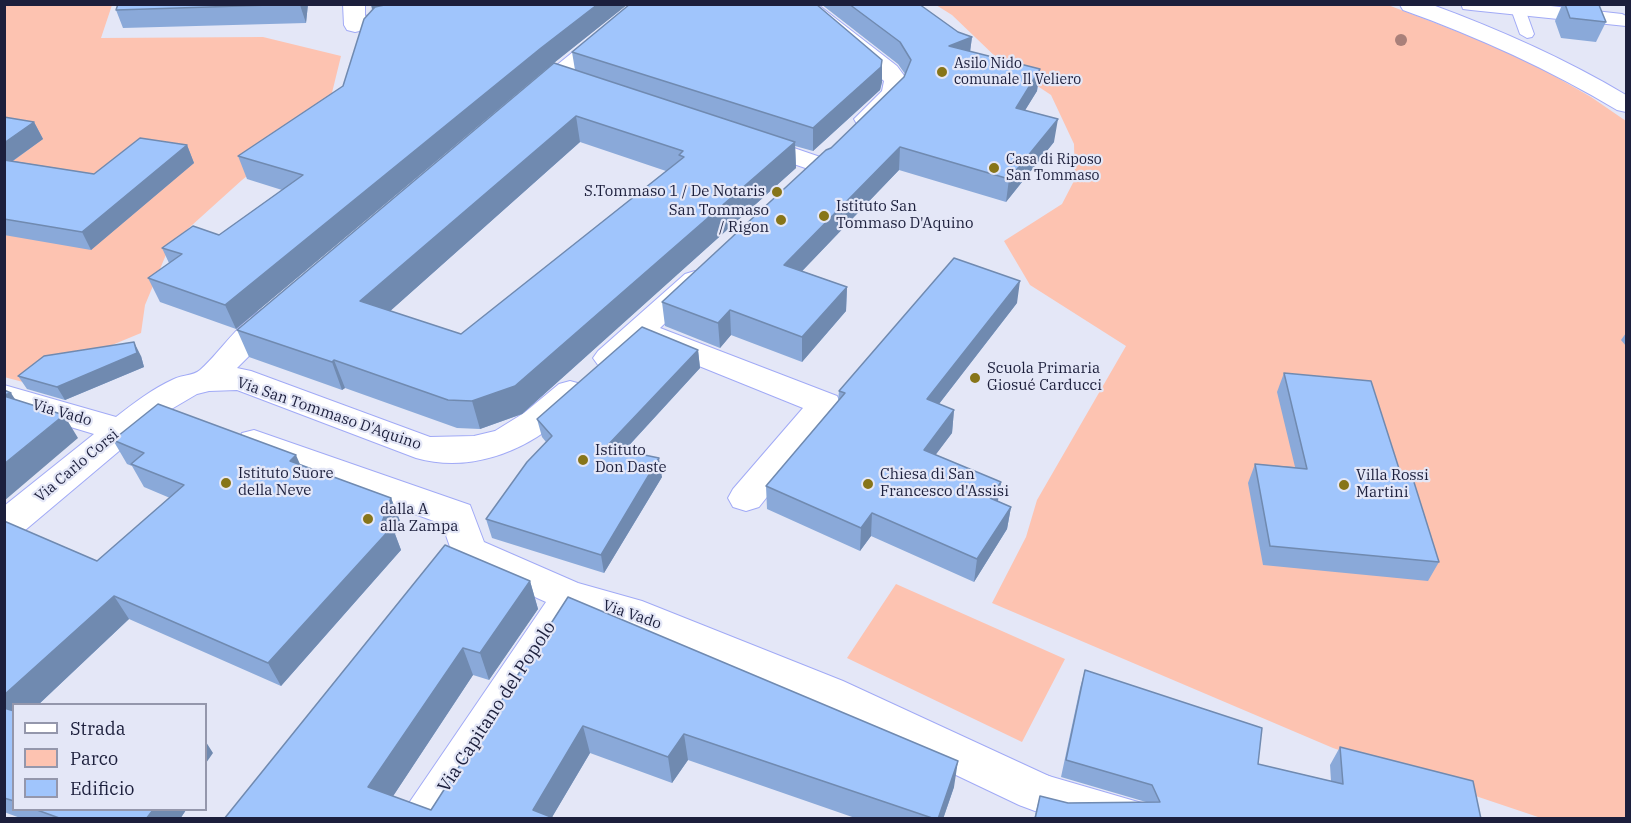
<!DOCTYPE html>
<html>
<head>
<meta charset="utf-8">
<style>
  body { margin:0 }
  #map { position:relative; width:1631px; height:823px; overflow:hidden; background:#e4e7f7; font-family:"IBM Plex Serif",serif }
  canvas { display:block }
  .frame { position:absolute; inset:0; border:6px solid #1c1f3c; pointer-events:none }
  .legend { position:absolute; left:12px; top:703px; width:195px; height:108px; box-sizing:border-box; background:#e4e7f7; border:2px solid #9497ac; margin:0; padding:8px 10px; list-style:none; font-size:18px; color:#1c1f3c }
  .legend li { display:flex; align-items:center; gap:12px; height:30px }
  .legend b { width:30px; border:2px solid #9497ac }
</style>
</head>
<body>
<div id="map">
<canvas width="1631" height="823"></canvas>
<div class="frame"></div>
<ul class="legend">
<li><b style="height:8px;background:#fff"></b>Strada</li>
<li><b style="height:16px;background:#fdc3b1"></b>Parco</li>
<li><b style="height:16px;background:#a0c5fc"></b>Edificio</li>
</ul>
</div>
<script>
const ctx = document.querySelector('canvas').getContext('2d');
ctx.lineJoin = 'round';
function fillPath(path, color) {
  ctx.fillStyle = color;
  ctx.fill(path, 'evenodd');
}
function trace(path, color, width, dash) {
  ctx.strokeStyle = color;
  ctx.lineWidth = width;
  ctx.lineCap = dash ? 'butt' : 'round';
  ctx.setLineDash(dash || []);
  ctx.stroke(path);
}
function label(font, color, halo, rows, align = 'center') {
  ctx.font = font + ' "IBM Plex Serif",serif';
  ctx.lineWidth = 4.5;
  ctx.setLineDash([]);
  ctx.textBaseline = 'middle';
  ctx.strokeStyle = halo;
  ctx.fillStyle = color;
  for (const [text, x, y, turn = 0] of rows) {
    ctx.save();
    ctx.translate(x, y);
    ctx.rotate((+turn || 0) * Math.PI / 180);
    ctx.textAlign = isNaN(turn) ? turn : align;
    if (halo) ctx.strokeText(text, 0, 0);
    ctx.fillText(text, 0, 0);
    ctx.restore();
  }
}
fillPath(new Path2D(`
  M4,5H112L101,38L263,37L341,56L330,101L313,124L242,180L170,245L145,305L141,333L23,382L4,377Z
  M936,5H1388L1516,54L1591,97L1626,121V818H1541L1333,748L992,603L1026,537L1037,500L1126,346L1030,285L1004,241L1062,204L1075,179L1074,144L1051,95L1000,61L952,15Z
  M896,584L1065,659L1022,742L847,658Z`), '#fdc3b1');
const service = new Path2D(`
  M1518,5L1525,9L1534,34L1532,37L1527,38L1520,34L1511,9Z`);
const pedestrian = new Path2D(`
  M1035,772L1145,804L1151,818H1063L1020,805L1014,791L1020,777Z`);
const minor = new Path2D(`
  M343,4H365V16L423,4H467L465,9L457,10L355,32L347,30L344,25Z
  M632,4H656L541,101L533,103L525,101L521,96L525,91Z
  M793,4H817L897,66L908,81C903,101 880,130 857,124L854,119L882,91L884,81Z
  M1430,4C1498,29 1564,58 1626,95V112L1617,110C1549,69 1478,37 1403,10L1400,5Z
  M1461,4H1533L1622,14L1626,16V26L1471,10L1463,9Z
  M753,134L829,160L833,165L829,170L820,173L744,147L740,142L744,137Z
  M695,271L705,274L710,280L660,328L837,396L841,404L759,507L746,511L733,507L728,498L733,489L803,408L647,345L645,342C630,356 620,371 598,365L593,358L598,351L685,274Z
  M276,304L287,307L291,314L237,368L251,371L430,437L474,436L495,431L524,413L559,384L570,381L581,384L586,392C580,403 570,410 561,419C522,453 468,473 416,458L237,390L209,391L197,394L163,414L17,537L4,541V506L94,434L4,407V385L116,417C134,403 152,389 174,379C181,375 193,376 200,370C224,349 243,313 276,304Z
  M254,430L470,505L484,542L578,583L642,601L843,681L1051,777L1057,791L1051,805L1035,811L1019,805L813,707L620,626L580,614L450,818H403L409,803L546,602L455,561L442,524L242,451L237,442L242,433Z`);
trace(service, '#a1aaf6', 2);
trace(pedestrian, '#a1aaf6', 2);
trace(minor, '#a1aaf6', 2);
fillPath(service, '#fff');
fillPath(pedestrian, '#fff');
fillPath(minor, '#fff');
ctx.fillStyle = '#a9807a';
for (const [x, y] of [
  [1401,40]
]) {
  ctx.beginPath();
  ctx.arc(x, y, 6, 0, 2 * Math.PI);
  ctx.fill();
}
fillPath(new Path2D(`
  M118,4H308L306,23L123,28L116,10Z
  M371,4H628L545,70L236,329L160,302L148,278L169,263L162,248L219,235L282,190L247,179L238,156L343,86L372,10Z
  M821,4H919L958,32L972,37L970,52L1040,69L1037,91L1025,110L1054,142L1006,202L899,170L802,271L847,287L846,311L802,362L731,335L720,348L665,326L662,302L831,148L904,77L905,74L898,64Z
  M1558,4L1599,5L1606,22L1596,42L1561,38L1555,21L1562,5Z
  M572,52L882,60V82L880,90L813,151L795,146L796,168L522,414L480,429L457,428L345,388L342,390L249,357L237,330L575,70ZM580,142L666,171L461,334L390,311Z
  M4,117L34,122L43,139L13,161L94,174L187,145L194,163L91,250L4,235Z
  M1017,303L939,404L954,410L952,433L935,455L1001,482L998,501L1011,507L1007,529L974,582L871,536L860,551L767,509L766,486L838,401L839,391Z
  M1626,333V346L1621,340Z
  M698,350L700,368L624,451L662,477L604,573L492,538L486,519L546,442L542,437L537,419Z
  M141,356L144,367L65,400L27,389L18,376Z
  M1284,373L1402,478L1439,562L1428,581L1263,565L1248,483L1255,464L1295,467L1277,392Z
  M113,440L300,465L391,498L400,521L395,534L401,550L281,686L129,619L38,705H14V810H186L180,819H23L4,812V521L97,561L170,498L144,487L132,466L127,464Z
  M530,581L538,609L489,680L473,675L393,796L431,810L568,597L954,787L943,819H858L688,760L672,783L590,753L552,817L224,819Z
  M1085,670L1258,764L1331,781L1330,765L1340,747L1481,819H1034L1040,796L1068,803L1146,802L1061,777L1080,688Z`), '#8aa9d9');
fillPath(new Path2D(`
  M301,4H308L306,23L300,5Z
  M371,4H410L373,12Z
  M598,4H628L545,70L236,329L225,305L541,48Z
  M972,37L969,59L949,46Z
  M882,60V82L880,90L813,151V128Z
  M1040,69L1037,91L1013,130L1016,108Z
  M576,116L580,142L370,329L360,301Z
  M1058,119L1054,142L1006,202L1009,179Z
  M34,122L43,139L4,167V143Z
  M795,142L796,168L522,414L480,429L472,401Z
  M187,145L194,163L91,250L82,232Z
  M900,147L899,170L785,289L784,265Z
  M1020,281L1017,303L925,422L927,399Z
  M847,287L846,311L802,362V337Z
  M730,310L731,335L720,348L718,323Z
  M134,342L141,356L144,367L65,400L57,387Z
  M698,350L700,368L610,466L606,447Z
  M334,360L345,388L342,390L332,362Z
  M11,393L26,416L4,395Z
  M954,410L952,433L922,473L924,450Z
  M64,415L78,438L4,501V464Z
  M296,455L306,478L290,461Z
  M659,458L662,477L604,573L601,555Z
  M1001,482L997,505L990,498Z
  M391,498L400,521L395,534L401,550L281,686L268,663L382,522Z
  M1011,507L1007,529L974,582L977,559Z
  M872,513L871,536L860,551L861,528Z
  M530,581L538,609L489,680L480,653Z
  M114,596L129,619L38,705H14V727L4,717V695Z
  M463,648L473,675L382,813L368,787Z
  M583,726L590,753L551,819L533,810Z
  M684,734L688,760L672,783L668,757Z
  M206,742L213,753L206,763Z
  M958,761L954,787L943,819H938Z
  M153,810H186L180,819H146Z`), '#708ab0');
const building = new Path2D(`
  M118,4H301L116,10Z
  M389,4H598L541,48L225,305L148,278L182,254L162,248L193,226L219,235L303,175L238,156L343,86L364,19L375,7Z
  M630,4H816L882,60L881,67L813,128L572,52Z
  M849,4H919L958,32L972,37L949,46L1040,69L1016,108L1058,119L1009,179L900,147L784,265L847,287L802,337L730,310L718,323L662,302L826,150L831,148L904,77L911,60L900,42Z
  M1565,4L1599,5L1606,22L1570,18Z
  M554,63L795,142L515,386L472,401L448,400L334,360L332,362L237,330ZM576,116L683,151L679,155L684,157L461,334L360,301Z
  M4,117L34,122L4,143Z
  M140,138L187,145L82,232L4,219V160L94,174Z
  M954,258L1020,281L927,399L954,410L924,450L1001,482L990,498L1011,507L977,559L872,513L861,528L766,486L845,393L839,391Z
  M642,327L698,350L606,447L659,458L601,555L486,519L527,462L552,436L537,419Z
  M134,342L137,353L57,387L18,376L44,356Z
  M1284,373L1371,381L1402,478L1413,479L1439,562L1270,546L1255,464L1307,469Z
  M4,390L11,393L4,395Z
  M4,396L64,415L4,464Z
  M158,404L296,455L290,461L391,498L382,522L392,527L268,663L114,596L4,695V521L97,561L184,485L131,464L144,453L113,440Z
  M445,545L530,581L480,653L463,648L368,787L431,810L568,597L958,761L938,819H935L684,734L668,757L583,726L533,810L556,819H224Z
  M1085,670L1262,728L1258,764L1343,784L1340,747L1473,781L1481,819H1035L1040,796L1068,803L1160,802L1152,785L1066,760Z
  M4,708L14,711V801L4,798Z
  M37,810H153L146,819H62Z`);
fillPath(building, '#a0c5fc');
trace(building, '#708ab0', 1.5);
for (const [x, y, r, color] of [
  [942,72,6,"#877519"],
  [994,168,6,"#877519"],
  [777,192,6,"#877519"],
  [824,216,6,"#877519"],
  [781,220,6,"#877519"],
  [975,378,6,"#877519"],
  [583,460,6,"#877519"],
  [226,483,6,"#877519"],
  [868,484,6,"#877519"],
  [1344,485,6,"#877519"],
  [368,519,6,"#877519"]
]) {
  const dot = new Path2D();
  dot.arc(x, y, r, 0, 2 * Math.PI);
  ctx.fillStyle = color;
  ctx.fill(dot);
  trace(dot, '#e4e7f7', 2);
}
label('14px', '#1c1f3c', '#e4e7f7', [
  ["Asilo Nido",954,64],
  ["comunale Il Veliero",954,80],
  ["Casa di Riposo",1006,160],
  ["San Tommaso",1006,176]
], 'left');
label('15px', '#1c1f3c', '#e4e7f7', [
  ["S.Tommaso 1 / De Notaris",765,192,"right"],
  ["Istituto San",836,207],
  ["Tommaso D'Aquino",836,224],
  ["San Tommaso",769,211,"right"],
  ["/ Rigon",769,228,"right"],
  ["Scuola Primaria",987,369],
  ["Giosué Carducci",987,386],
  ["Istituto",595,451],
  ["Don Daste",595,468],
  ["Istituto Suore",238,474],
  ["della Neve",238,491],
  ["Chiesa di San",880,475],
  ["Francesco d'Assisi",880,492],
  ["Villa Rossi",1356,476],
  ["Martini",1356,493],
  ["dalla A",380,510],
  ["alla Zampa",380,527]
], 'left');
label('15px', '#1c1f3c', '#e4e7f7', [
  ["Via Vado",62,413,16],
  ["Via San Tommaso D'Aquino",329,414,19],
  ["Via Carlo Corsi",77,466,-40],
  ["Via Vado",632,615,19]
]);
label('18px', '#1c1f3c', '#e4e7f7', [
  ["Via Capitano del Popolo",497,707,-57]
]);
</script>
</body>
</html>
